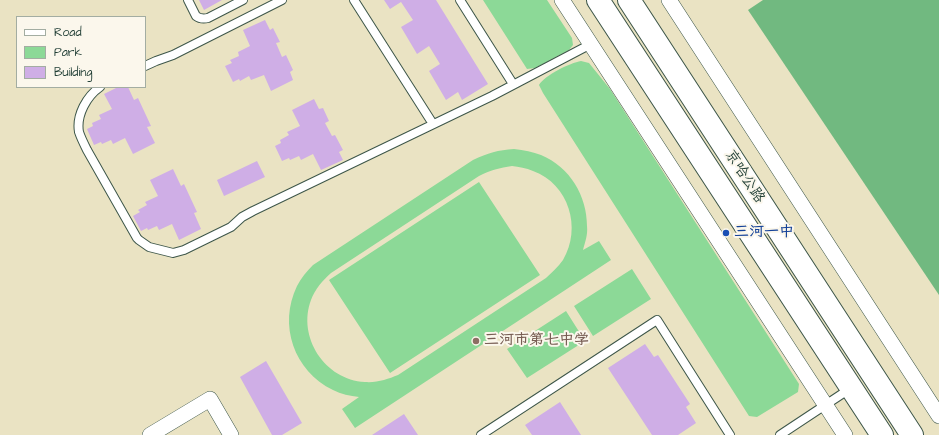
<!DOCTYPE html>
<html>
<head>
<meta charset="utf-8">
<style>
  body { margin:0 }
  #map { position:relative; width:939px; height:435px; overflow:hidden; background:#eae3c3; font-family:"Architects Daughter",sans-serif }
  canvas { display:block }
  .legend { position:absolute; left:16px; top:16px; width:130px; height:72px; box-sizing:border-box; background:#fbf7ec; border:1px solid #a3ada2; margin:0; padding:5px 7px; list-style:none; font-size:12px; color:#1f3d34 }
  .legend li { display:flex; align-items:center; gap:8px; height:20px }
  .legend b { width:20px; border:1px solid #a3ada2 }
</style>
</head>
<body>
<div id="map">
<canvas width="939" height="435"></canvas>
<ul class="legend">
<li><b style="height:5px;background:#fff"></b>Road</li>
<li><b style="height:11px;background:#8cd997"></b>Park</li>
<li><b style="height:11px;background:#cfaee6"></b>Building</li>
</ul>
</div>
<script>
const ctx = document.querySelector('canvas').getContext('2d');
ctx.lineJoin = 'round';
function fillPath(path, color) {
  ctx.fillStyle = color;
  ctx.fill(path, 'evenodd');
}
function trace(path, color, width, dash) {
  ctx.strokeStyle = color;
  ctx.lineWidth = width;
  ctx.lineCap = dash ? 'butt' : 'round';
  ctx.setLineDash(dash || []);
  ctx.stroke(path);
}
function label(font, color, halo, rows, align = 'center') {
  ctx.font = font + ' "Architects Daughter","LXGW WenKai TC",sans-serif';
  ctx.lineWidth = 4;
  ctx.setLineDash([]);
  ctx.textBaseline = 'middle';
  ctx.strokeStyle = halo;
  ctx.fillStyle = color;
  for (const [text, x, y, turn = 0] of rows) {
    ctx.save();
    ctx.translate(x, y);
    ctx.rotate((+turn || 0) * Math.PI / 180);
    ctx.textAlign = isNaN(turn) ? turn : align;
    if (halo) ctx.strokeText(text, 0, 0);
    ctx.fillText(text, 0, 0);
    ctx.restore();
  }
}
fillPath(new Path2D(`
  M483,0H547L572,38L573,45L569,50L535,68L527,69Z
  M581,61L589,63L610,89L799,384L798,392L757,417L749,416L543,93L539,85C545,75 570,63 581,61Z
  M514,149C524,150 533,152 541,155C570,167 587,196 587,226C588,235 585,242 583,250L599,241L611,260L355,428L342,409L359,397C350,396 341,394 333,390C294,371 278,325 297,286C301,278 307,271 313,265L473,160C488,153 498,150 514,149ZM512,166C519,167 526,168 533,171C569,184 582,228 563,260C558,267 552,272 546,278L398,375C388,379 377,383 365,382C325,380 297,337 311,300C315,289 323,280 331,273L479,176C490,170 500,168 512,166Z
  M479,182L540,275L390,373L329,280Z
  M632,269L651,299L593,336L574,306Z
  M566,311L585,341L527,378L507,349Z`), '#8cd997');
fillPath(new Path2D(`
  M763,0H939V295L748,10Z`), '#71b980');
fillPath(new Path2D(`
  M199,0H222L204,10Z
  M384,0H436L488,84L462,100L458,92L446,100L429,71L440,64L429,46L417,54L401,27L413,20L401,2L390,9Z
  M265,20L270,30L273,28L280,42L276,43L282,57L286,55L293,70L290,72L293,80L271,91L264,75L251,80L249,76L240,81L239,79L233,82L225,66L232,63L230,60L239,56L238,52L250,46L243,30Z
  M118,87H128L134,100L138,98L151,126L147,127L155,143L133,154L125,138L113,144L111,140L102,144L101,142L94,145L87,129L93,126L92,123L101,119L99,115L112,109L104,94Z
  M314,99L319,109L323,108L329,121L325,123L332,136L335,135L343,150L339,152L343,160L321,170L313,154L301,160L299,156L290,160L289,158L282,161L275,146L281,143L280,140L289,135L287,132L300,126L292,110Z
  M257,161L265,177L224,196L217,180Z
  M173,169L181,186L184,184L197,212L194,213L201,229L179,240L172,224L159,230L157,226L148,230L147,228L141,231L133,216L140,212L138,210L147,205L145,202L158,196L150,180Z
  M645,344L654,357L658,355L690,404L686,407L696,423L678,435H652L608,368Z
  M266,361L302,423L282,435H272L240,377Z
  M560,402L581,435H532L525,425Z
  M404,414L418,435H372Z`), '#cfaee6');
const service = new Path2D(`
  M188,0L196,16C200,19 204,19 208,18L243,0
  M354,0L433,124
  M460,0L513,84
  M145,66L156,61L173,55L282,0
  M100,87C87,96 76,115 79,132C81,138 84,144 87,150L137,238L139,240L149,247L173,253L184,250L231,227L242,217L253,211L492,96L591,44
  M481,435L657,320L730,435
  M780,435L851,388`);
const minor = new Path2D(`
  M562,0L845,435
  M669,0L939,416
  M150,435L210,399L231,435`);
const trunk = new Path2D(`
  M598,0L882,435
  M629,0L912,435`);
trace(service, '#3d5649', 10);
trace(minor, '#3d5649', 16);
trace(trunk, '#3d5649', 24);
trace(service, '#fff', 8);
trace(minor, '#fff', 15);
trace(trunk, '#fff', 22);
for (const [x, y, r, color] of [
  [726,233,4,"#1a4fb4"],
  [476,341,4,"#8d6e63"]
]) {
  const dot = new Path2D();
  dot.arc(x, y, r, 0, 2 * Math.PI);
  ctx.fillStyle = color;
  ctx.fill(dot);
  trace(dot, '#fbf7ec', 1.5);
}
label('15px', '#1f3d34', '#fbf7ec', [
  ["京哈公路",744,177,57]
]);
label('bold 15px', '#164399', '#fbf7ec', [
  ["三河一中",734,233]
], 'left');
label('bold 15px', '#785e54', '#fbf7ec', [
  ["三河市第七中学",484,341]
], 'left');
</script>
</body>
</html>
